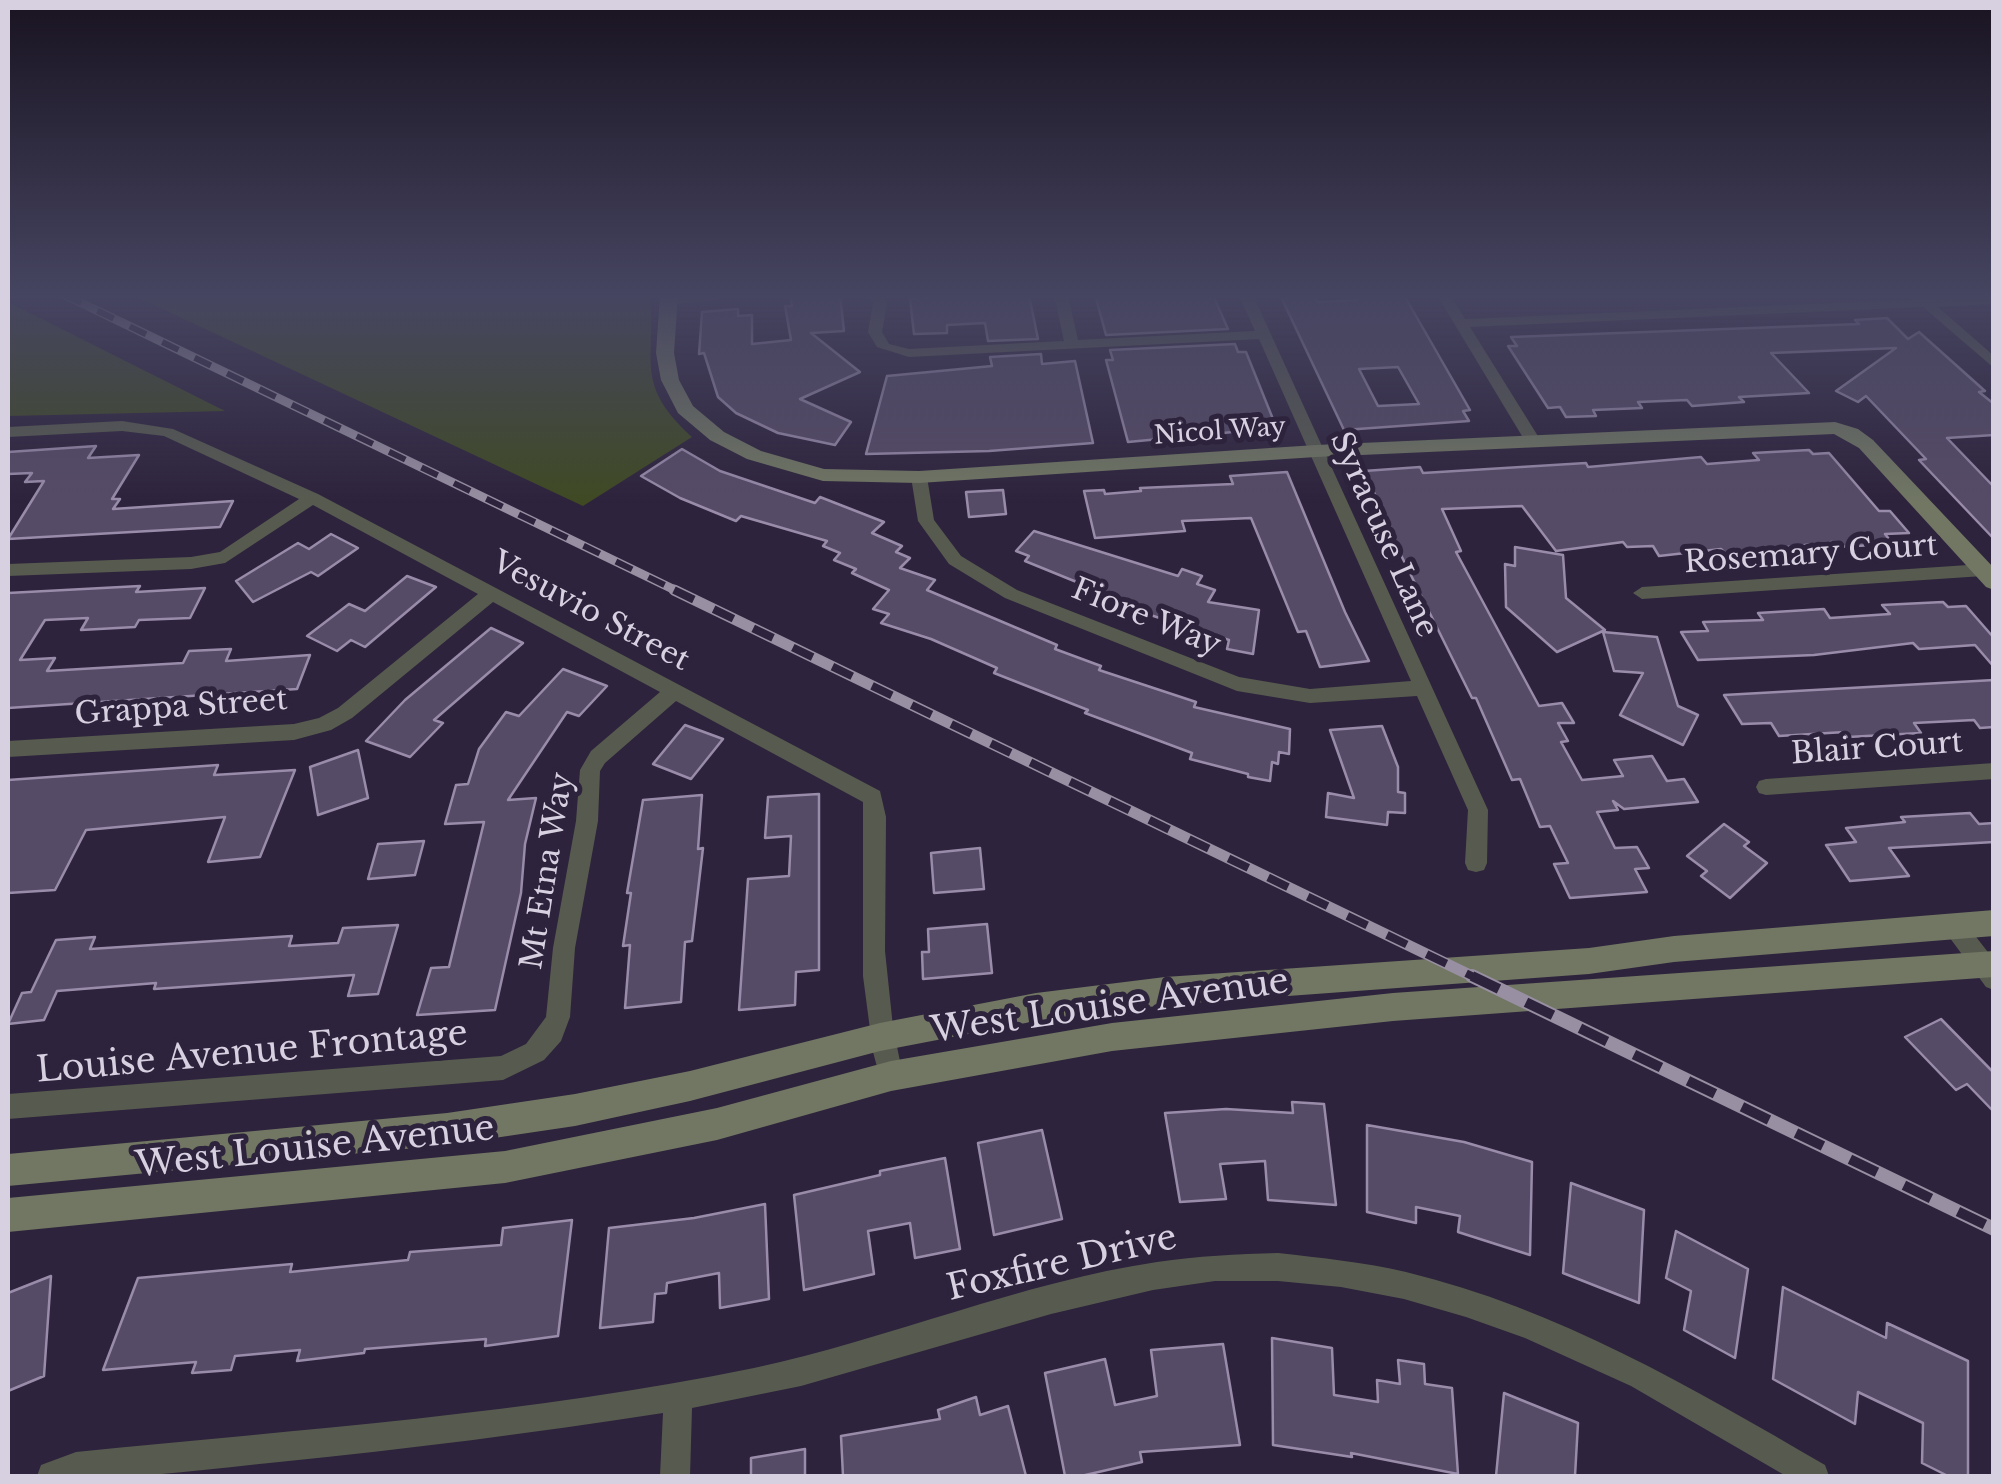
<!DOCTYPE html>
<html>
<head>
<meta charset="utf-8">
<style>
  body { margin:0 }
  #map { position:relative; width:2001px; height:1484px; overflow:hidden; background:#2e233c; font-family:"Libre Baskerville",serif }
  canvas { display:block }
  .frame { position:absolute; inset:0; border:10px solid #d7d0e0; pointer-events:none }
</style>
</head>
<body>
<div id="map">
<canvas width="2001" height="1484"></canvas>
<div class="frame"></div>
</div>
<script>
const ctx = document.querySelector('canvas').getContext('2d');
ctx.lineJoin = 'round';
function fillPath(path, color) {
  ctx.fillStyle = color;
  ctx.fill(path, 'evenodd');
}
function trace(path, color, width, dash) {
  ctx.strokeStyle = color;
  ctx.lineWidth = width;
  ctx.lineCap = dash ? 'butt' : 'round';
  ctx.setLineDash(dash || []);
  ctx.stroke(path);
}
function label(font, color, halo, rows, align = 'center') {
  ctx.font = font + ' "Libre Baskerville",serif';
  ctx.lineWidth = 10;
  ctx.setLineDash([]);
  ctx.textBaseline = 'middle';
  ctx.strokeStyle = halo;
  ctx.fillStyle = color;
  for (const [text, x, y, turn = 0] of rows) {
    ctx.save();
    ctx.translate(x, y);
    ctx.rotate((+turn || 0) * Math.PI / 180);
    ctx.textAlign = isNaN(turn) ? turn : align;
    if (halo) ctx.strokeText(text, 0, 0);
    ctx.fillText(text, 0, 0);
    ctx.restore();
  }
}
fillPath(new Path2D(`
  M650,295C656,363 634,384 692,437L583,506L135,296Z
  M8,302L225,411L8,416Z`), '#3f4a23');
const building = new Path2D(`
  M790,295H840L844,331L811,333L860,372L800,399L851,422L835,445L778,433L736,413L718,397L704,353L699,354L702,312L738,309V316L752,315V344L791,340L785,306H792Z
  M948,295H1029L1038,339L988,341L985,323L947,325V333L914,334L910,299Z
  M1095,295H1213L1228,329L1106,335Z
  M1314,295L1318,302L1357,300L1355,295H1404L1470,410L1463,411L1469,421L1344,430L1281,297ZM1398,367L1419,404L1378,406L1359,369Z
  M1887,318L1908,339L1919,332L1985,391L1979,392L1994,404V435L1947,438L1994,487V539L1919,460L1926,459L1866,396L1858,402L1836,391L1896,348L1771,353L1809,393L1739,397L1744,402L1692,406L1687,400L1638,402L1642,408L1593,410L1596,416L1566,417L1560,407L1548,408L1508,346H1517L1511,337L1859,324L1855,320Z
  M1235,344L1238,352H1246L1279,434L1256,436L1254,430L1128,442L1106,360H1113L1110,350Z
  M1041,354L1042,364L1075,361L1093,443L989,451L866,454L887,376L992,366L990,357Z
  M96,446L88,458L139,455L112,499H120L113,509L233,501L220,527L8,539L44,481L25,482L32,473L8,474V452Z
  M682,449L720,471L815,503L820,497L884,522L872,533L902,546L896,552L910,558L900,568L935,580L927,590L1057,645L1055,649L1101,666L1099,670L1196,702L1194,707L1290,729L1289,754L1279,752L1278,764L1272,762L1270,781L1248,777V774L1190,759L1192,753L1085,713L1088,710L994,673L997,668L931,639L881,623L889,614L873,609L889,590L852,573L856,569L834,560L840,553L823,546L827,541L741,516L736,521L680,498L641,476Z
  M1809,450L1813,454L1829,453L1879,511H1890L1909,533L1885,534L1893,544L1836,547L1832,542L1726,554L1721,549L1659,556L1653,546L1627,547L1623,542L1556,551L1522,506L1442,509L1461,551L1456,552L1539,706L1562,703L1574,723H1558L1568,741L1561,742L1582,780L1623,776L1614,760L1652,756L1667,781L1684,779L1698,802L1624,809L1613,801L1618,810L1597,812L1615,848L1637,847L1649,868L1635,869L1647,892L1570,898L1554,864L1568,863L1550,826L1540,827L1520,779L1512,780L1476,698H1472L1388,529H1391L1364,471L1420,467L1423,473L1586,463L1588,467L1701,457L1707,464L1759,460L1753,453Z
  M1287,472L1345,612L1369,661L1320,667L1306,631L1298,632L1251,518L1182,521L1185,531L1095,538L1084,491L1104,490L1105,494L1141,491L1140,488L1233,484L1230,476Z
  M1003,490L1006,514L969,517L966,492Z
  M1034,531L1178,576L1182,569L1202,576L1197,584L1215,590L1208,602L1259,610L1253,654L1227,649L1229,640L1103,600L1106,594L1025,561L1029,556L1016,551Z
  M331,534L358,548L318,576L311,572L253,602L236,581L298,543L309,549Z
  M1515,547L1563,555L1566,598L1605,630L1557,652L1506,607L1505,564L1515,566Z
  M407,576L436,587L365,647L351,640L337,651L307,636L349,604L365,611Z
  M140,586L136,592L205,588L190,618L139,620L135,627L81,630L88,618L45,620L20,660L55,658L47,671L183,663L189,651L231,649L226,661L310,655L297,689L8,708V593Z
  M1943,602L1948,607L1966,606L1994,638V667L1975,645L1919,649L1913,643L1814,655L1698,660L1681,632L1708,631L1703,622L1763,620L1758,613L1824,609L1830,618L1890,614L1882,605Z
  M491,628L523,643L434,720L443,723L410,757L366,741L405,700Z
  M1603,632L1657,637L1678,706L1698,715L1683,745L1620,715L1643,673L1614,671Z
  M563,669L607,686L579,716L567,712L508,800L536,798L525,844L521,893L495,1010L417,1015L431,968L449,967L484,822L445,824L456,785L468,784L479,749L506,712L519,716Z
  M1994,680V727L1980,728L1974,720L1914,723L1921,733L1848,737L1845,732L1779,736L1771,723L1742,724L1724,695Z
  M685,725L723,739L691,779L653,764Z
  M1382,726L1398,767V792L1405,793V813L1388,812L1387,825L1326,817L1328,793L1354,798L1330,730Z
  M358,750L368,798L318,815L310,767Z
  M218,765L214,775L295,770L260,857L208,862L225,817L86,830L55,890L8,893V780Z
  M819,794V970L796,972L795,1005L739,1010L748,879L789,876L791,836L765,838L768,797Z
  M702,795L698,849L703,848L692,941L685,942L681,1002L625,1008L630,945L623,946L631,893H627L643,800Z
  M1970,813L1979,824L1994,823V842L1889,848L1909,876L1850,881L1826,845L1856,842L1846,828L1905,822L1901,817Z
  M1724,824L1749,842L1744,846L1767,863L1730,898L1701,876L1707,871L1687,856Z
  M424,841L415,875L368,879L378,844Z
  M980,848L984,889L934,893L931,853Z
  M987,924L992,973L923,979L922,952H929L928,929Z
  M398,925L378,994L348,996L354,975L154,989L156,983L57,991L44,1020L8,1024L22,993L31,992L56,940L95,937L90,949L292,936L289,946L338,943L343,928Z
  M1941,1019L1994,1073V1112L1967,1084L1956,1090L1905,1037Z
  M1292,1102L1324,1104L1336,1205L1268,1200L1265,1161L1220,1164L1226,1199L1180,1202L1165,1113L1226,1109L1293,1113Z
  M1367,1125L1464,1142L1532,1162L1530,1255L1458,1232L1460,1216L1416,1207V1223L1367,1212Z
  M1042,1130L1062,1219L994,1235L978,1143Z
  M945,1158L960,1249L915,1258L910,1223L868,1231L874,1274L804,1290L794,1195L880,1175V1171Z
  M1571,1183L1644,1210L1639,1303L1563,1273Z
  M765,1204L769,1299L720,1308L719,1273L667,1283L666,1293L655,1294L653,1322L600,1328L609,1228L694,1218Z
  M572,1220L558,1336L485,1346L486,1339L365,1349L364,1353L297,1361L300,1350L235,1356L231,1370L192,1373L196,1362L103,1370L138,1278L292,1264L290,1272L408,1260L410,1252L501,1245L503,1228Z
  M1676,1231L1748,1269L1735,1358L1684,1330L1691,1291L1666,1278Z
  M51,1276L44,1376L8,1391V1293Z
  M1783,1287L1886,1338L1887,1323L1968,1361V1476H1948L1922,1463L1923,1423L1858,1392L1855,1424L1773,1379Z
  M1272,1338L1332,1348L1334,1395L1378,1402L1377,1380L1400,1384L1398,1360L1424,1364L1425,1384L1452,1388L1458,1474L1351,1453L1352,1457L1273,1445Z
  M1223,1344L1240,1445L1140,1452L1142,1462L1081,1476H1065L1045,1373L1105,1359L1115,1405L1157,1396L1151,1350Z
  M1504,1393L1578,1423L1575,1476H1496Z
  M976,1397L980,1415L1008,1406L1026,1476H843L841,1436L940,1419L938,1410Z
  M805,1449V1476H751V1458Z`);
fillPath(building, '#564b66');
trace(building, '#998caa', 2.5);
fillPath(new Path2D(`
  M682,295H726L719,299L669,305L662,301Z
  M868,295H882L887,303L882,332L889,344L909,349L1064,341L1054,295H1068L1078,340L1255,331L1239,295H1253L1488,810L1487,863L1484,870L1476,872L1468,870L1465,863L1468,810L1417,696L1310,703L1237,691L1005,598L949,564L918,521L911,477L919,472L927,477L934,520L961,556L1017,590L1239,677L1310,689L1411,681L1259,339L909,357L877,347L868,332L873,303Z
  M1437,295H1451L1465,319L1994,296V304L1938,307L1994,356V368L1923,307L1470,327L1541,441L1533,446L1525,441Z
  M122,421L173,429L318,494L880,791L886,817L885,951L893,1027L903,1076L900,1085L891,1088L882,1085L873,1052L863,976V802L676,701L605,763L600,771L598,821L575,948L570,1017L561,1041L544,1060L503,1080L8,1119V1094L501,1056L526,1044L546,1017L553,948L576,821L580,770L591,751L660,692L493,602L352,718L331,730L294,740L8,757V741L294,724L319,718L338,708L478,594L313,505L225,563L191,569L8,576V564L191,557L220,552L299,499L164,436L122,431L8,437V427Z
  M1983,564L1992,570L1983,576L1642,599L1633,593L1642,587Z
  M1994,763V779L1766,795L1759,793L1756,787L1759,781L1766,779Z
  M1955,917L1963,920L1994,960V990L1986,987L1947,934L1944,927L1947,920Z
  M1278,1253C1321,1258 1364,1262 1406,1272C1558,1309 1691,1387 1825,1465L1829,1476H1786L1631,1386L1525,1338L1466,1317L1404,1299L1341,1287L1278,1281H1215L1153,1290L1051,1314L801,1386L692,1408L690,1476H660L663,1413C535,1433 407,1449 279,1462C199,1470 117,1482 37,1476L41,1465L76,1452C302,1429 531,1414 754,1368C889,1339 1022,1282 1157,1262C1198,1256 1237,1254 1278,1253Z`), '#575b4f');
fillPath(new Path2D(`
  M660,295H678L674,353L679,380L693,406L724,432L761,451L824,469L919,471L1316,445L1835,422L1858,429L1873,440L1994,568V590L1986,587L1859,448L1834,434L1316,457L919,483L823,481L747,459L710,440L678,413L661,380L656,353Z
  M1994,910V936L1674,962L1589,974L1165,1005L1036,1021L880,1051L690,1101L575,1126L447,1145L8,1186V1154L447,1113L575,1094L690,1071L880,1023L1036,993L1165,977L1589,948L1674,936Z
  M1994,951V977L1393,1021L1112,1051L891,1091L717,1140L505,1183L8,1232V1198L505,1151L717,1108L891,1061L1112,1023L1393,993Z`), '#717763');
const railFar2 = new Path2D(`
  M65,295L679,592`);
const railFar1 = new Path2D(`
  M674,590L1478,979`);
const rail = new Path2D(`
  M1472,976L1994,1229`);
trace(railFar2, '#988fa2', 9);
trace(railFar1, '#988fa2', 11);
trace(rail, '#988fa2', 14);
trace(railFar2, '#2e233c', 6, [18]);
trace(railFar1, '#2e233c', 8, [22]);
trace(rail, '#2e233c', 10, [30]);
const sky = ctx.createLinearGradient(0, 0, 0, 503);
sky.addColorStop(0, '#191321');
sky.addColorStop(0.59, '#464561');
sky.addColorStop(1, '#46456100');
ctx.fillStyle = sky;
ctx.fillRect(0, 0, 2001, 503);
label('25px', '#d7d0e0', '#2e233c', [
  ["Nicol Way",1220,432,-4]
]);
label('30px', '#d7d0e0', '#2e233c', [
  ["Syracuse Lane",1383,535,66],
  ["Rosemary Court",1811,555,-4],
  ["Vesuvio Street",590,612,28],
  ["Fiore Way",1146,618,22],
  ["Grappa Street",181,708,-4],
  ["Blair Court",1877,749,-4],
  ["Mt Etna Way",548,871,-81]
]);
label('35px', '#d7d0e0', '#2e233c', [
  ["West Louise Avenue",1110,1007,-8],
  ["Louise Avenue Frontage",252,1053,-5],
  ["West Louise Avenue",315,1148,-6],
  ["Foxfire Drive",1062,1264,-13]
]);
</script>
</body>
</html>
